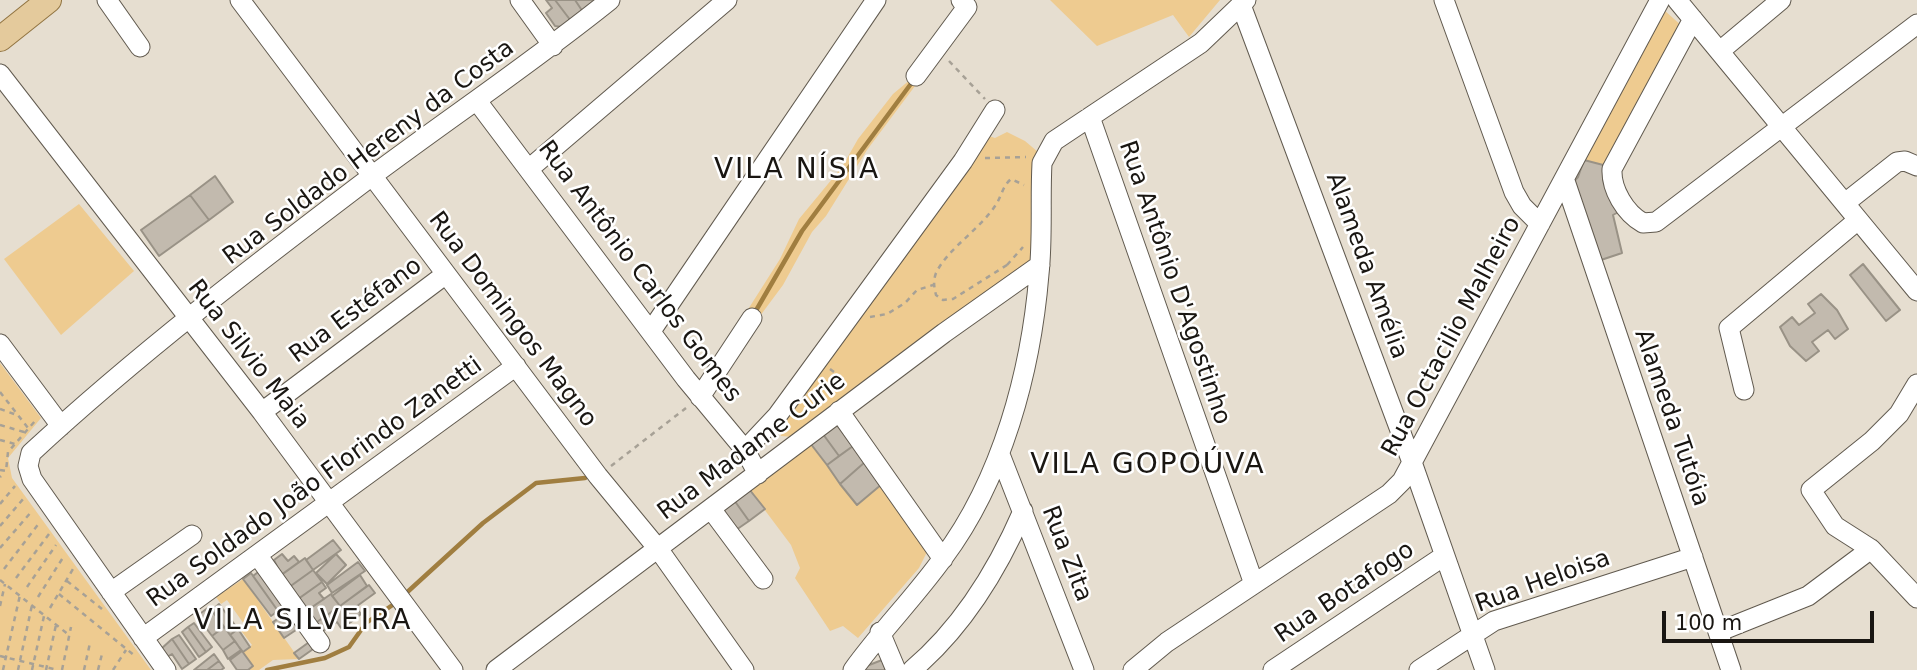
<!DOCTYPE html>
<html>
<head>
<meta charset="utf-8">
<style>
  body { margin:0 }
  #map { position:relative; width:1917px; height:670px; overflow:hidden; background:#e6ded0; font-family:"DejaVu Sans",sans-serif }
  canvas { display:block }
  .scale { position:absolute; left:1662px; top:611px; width:212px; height:32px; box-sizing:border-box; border:4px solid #191612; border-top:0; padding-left:9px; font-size:21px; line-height:24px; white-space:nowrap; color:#191612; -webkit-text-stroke:5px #fff; paint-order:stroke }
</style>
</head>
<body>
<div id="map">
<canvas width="1917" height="670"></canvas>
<div class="scale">100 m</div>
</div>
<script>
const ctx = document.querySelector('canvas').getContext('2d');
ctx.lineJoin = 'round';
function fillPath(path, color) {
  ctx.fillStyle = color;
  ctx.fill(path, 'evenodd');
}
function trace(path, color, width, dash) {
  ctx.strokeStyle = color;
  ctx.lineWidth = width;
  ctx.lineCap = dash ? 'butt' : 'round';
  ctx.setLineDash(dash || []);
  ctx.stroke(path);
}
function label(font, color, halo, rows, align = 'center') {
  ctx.font = font + ' "DejaVu Sans",sans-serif';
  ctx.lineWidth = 5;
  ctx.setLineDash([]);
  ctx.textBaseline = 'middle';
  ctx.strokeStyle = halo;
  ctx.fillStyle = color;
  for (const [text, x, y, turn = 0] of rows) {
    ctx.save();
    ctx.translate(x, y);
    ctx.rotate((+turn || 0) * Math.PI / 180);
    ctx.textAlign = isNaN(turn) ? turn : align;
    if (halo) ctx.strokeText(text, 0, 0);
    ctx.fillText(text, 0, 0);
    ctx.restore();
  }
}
fillPath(new Path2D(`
  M1050,0H1220L1189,37L1173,15L1097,46Z
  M1664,10L1683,27L1607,166L1584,160Z
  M911,79L915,86L867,150L826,216L812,232L783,285L757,320L747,311L780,259L799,219L842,167L858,139L893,94Z
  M1007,132L1025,141L1038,152L1031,259L1024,270L793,437L781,436L778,427L986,135L995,138Z
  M79,204L134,271L61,335L4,259Z
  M0,363L41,418L8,458L12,478L151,670H0Z
  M807,439L857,505L882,484L927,552L919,568L858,638L843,626L830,631L795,578L800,568L791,545L749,489Z
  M243,579L299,659L273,660L259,670H248L253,666L243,652L252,645L239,628L244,624L227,600L221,604L216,597Z`), '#eecb90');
trace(new Path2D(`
  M754,314L802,231L913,81
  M403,596L483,523L536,483L585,478
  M267,670L325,658L349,647L366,623L397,602`), '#a07e40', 4.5);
const building = new Path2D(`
  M546,0H555L571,21L562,27L555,26L546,13L552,8Z
  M555,0H575L583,12L571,21Z
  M575,0H592L594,3L583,12Z
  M1584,160L1607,166L1622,210L1613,215L1622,253L1601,260L1570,186L1578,177Z
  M215,176L233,202L209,220L190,195Z
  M190,195L209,220L159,256L141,230Z
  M1863,264L1900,310L1886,321L1850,275Z
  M1821,294L1837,310L1848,329L1835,339L1828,330L1812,342L1819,351L1806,361L1790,346L1780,327L1792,317L1799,325L1815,313L1808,304Z
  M833,420L853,446L839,456L820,430Z
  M820,430L839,456L827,465L807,439Z
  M853,446L865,462L840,484L827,465Z
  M865,462L882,484L857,505L840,484Z
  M749,489L765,509L749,521L734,500Z
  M734,500L749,521L733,532L718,512Z
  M333,540L341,550L313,570L306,560Z
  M282,554L288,561L294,556L299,562L281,575L274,560Z
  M336,554L346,565L327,584L316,573Z
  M305,558L313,570L288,588L280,576Z
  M358,562L365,571L332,593L327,585Z
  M262,569L287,604L278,611L253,576Z
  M313,570L322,582L294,602L285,590Z
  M251,573L278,611L271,616L243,579Z
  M360,575L367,586L340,606L332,596Z
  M322,582L326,588L319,593L324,599L302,614L298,599Z
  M369,585L375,593L346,614L340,606Z
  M331,594L340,606L314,624L302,614Z
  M219,604L238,629L230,635L212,610Z
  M340,606L351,622L341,628L337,622L320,633L314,624Z
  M209,607L224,627L212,636L197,616Z
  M355,607L361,614L351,622L346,614Z
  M290,610L302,626L284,638L273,622Z
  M194,623L212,647L206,652L188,627Z
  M188,627L206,652L199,657L182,632Z
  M224,627L235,641L223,650L212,636Z
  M238,629L250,647L243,652L230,635Z
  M179,635L196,659L189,664L172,639Z
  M172,639L189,664L182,669L172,654L167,657L161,649Z
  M312,640L316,647L299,659L294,653Z
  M235,641L241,650L228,659L223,650Z
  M242,651L253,666L248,670H237L230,660Z
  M214,654L219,661L207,670H194Z
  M882,660L886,670H865L864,667Z
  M219,661L224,668L221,670H207Z`);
fillPath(building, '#c2baae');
trace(building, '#999286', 2);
const minor = new Path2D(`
  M107,0L140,47
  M240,0L598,476L659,550L744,670
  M520,0L553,46
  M1444,0L1514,192L1522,206L1540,224
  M1677,0L1917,291
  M1241,5L1413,465L1485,670
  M1693,19L1612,169C1611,189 1625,213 1643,223L1656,222L1917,24
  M1720,51L1781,0
  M0,74L262,412L453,670
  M916,76L967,7L961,0
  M477,101L686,379L745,450L758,474
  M1090,117L1254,584
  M530,168L727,0
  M1565,181L1731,670
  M1845,203L1897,162L1905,161L1917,166
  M651,331L876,0
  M0,344L61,426
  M1917,384L1899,414L1872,441L1811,490L1835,526L1871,549L1917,598
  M1744,390L1729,328L1858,220
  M700,397L752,318
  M839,411L943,559
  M262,412L446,274
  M745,450L777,416L963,161L995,110
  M1001,457L1084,670
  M711,509L763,579
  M258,556L320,643
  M111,592L192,535
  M880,632L896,670
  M1718,632L1808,596L1871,549
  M143,638L516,366
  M166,670L32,479L28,466L31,453C138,354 256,264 372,176C451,117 533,62 610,0
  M496,670L944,333L1040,265
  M853,670C881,631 915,597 943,558C1002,479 1031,372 1039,274C1043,237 1040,200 1042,163L1054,141L1201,43L1246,0
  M912,670C963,627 997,571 1023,511
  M1133,670L1167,642L1389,494L1402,481L1660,0
  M1273,670L1444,556
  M1419,670L1494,621L1693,557`);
const major = new Path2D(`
  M0,39L49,0`);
trace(minor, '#615a4f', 21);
trace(major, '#917441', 26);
trace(new Path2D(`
  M949,61L985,99
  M985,158L1026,157
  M1007,265L953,299L943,300L936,295C934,287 933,281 936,273C948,248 981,229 997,203C1002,194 1003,186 1011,179L1024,185
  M1007,265L1023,247
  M870,317L887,314L905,303L917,290L933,285
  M830,369L842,378L838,382L842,389
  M0,392L28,428
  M0,409L17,415
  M0,425L24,432
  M0,440L15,444
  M611,466L686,408
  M0,470L6,471L8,452L35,421
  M0,477L1,476
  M0,504L15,486
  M0,526L24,498
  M0,548L32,511
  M4,569L40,522
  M16,578L49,534
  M0,580L69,635
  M67,581L102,609
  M27,587L56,545
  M59,594L135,656
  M38,597L64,556
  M0,606L5,584
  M50,608L73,569
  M0,656L58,670
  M3,670L20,595
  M18,670L32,605
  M32,670L44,616
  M46,670L56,625
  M62,670L71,627
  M84,670L90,643
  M98,670L102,654
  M113,670L126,650`), '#a7a196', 2.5, [5, 5]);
trace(minor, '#fff', 19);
trace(major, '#e4ca9c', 24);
label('24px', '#191612', '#fff', [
  ["Rua Soldado Hereny da Costa",369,153,-37],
  ["Alameda Amélia",1366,266,70],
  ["Rua Antônio Carlos Gomes",639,272,53],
  ["Rua Antônio D'Agostinho",1174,283,71],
  ["Rua Estéfano",356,311,-37],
  ["Rua Domingos Magno",512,320,53],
  ["Rua Octacilio Malheiro",1452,337,-62],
  ["Rua Silvio Maia",248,355,52],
  ["Alameda Tutóia",1671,418,71],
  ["Rua Madame Curie",752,447,-37],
  ["Rua Soldado João Florindo Zanetti",315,483,-36],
  ["Rua Zita",1066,554,69],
  ["Rua Heloisa",1543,582,-20],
  ["Rua Botafogo",1345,593,-34]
]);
ctx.letterSpacing = '2px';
label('28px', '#191612', '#fff', [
  ["VILA NÍSIA",797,171],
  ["VILA GOPOÚVA",1148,466],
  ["VILA SILVEIRA",303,622]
]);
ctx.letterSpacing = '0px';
</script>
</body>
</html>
